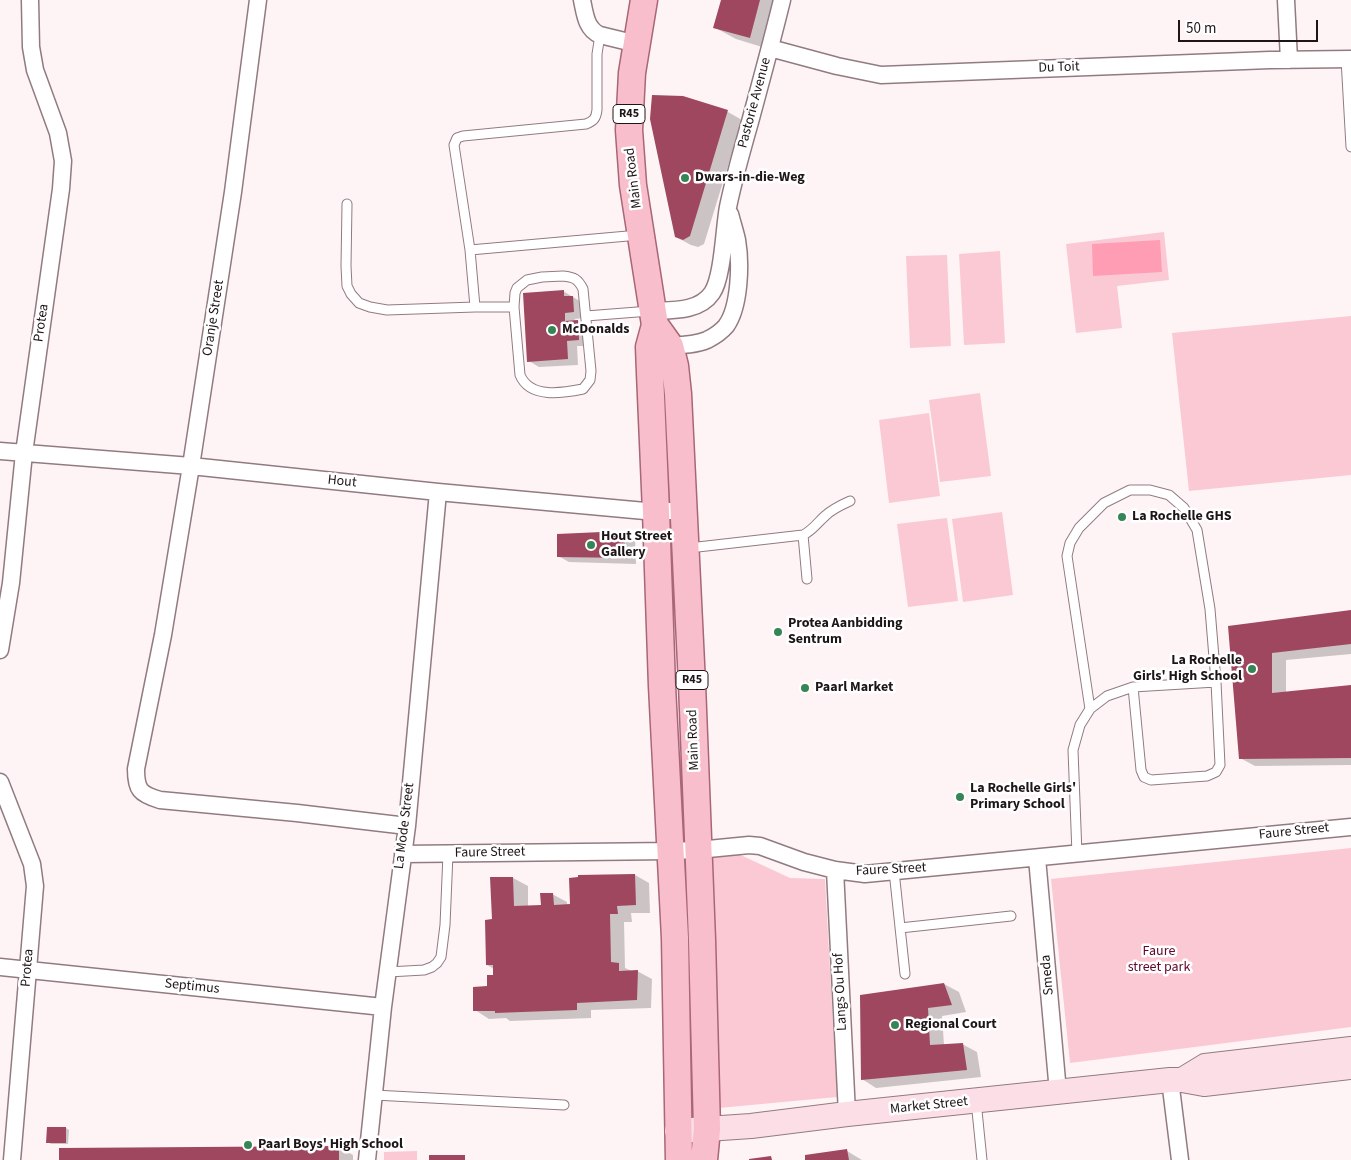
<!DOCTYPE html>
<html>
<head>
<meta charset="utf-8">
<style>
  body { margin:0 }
  #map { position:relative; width:1351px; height:1160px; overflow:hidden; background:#fef4f6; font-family:"Source Sans 3",sans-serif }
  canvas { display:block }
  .scale { position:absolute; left:1178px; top:20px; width:140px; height:22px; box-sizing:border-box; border:2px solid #1e1517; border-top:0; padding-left:6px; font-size:15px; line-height:18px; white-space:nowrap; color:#1e1517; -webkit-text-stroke:4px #fff; paint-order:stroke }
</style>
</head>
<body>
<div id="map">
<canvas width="1351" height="1160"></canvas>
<div class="scale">50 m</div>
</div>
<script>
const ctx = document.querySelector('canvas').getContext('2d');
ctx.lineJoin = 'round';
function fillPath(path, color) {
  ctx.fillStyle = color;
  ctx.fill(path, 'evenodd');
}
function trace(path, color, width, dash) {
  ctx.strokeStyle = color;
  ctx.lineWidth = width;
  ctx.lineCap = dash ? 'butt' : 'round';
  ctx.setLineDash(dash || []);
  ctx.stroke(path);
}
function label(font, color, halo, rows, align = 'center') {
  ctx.font = font + ' "Source Sans 3",sans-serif';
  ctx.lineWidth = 5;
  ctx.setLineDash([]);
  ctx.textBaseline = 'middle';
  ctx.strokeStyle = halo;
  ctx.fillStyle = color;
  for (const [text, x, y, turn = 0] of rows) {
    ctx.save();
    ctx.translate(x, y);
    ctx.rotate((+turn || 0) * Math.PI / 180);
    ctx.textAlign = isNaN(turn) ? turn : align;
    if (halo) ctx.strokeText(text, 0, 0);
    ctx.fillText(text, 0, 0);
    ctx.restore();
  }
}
fillPath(new Path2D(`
  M1164,232L1169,280L1117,286L1122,328L1076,333L1066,244Z
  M1000,251L1005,343L964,345L959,254Z
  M947,255L951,346L910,348L906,256Z
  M1351,316V475L1189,491L1172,333Z
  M980,393L991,476L940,482L929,400Z
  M929,413L940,496L889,503L879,420Z
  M1002,512L1013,595L963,602L952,519Z
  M947,518L958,601L908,607L897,524Z
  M1351,848V1027L1070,1063L1051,879Z
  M730,850L790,878L825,879L837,1097L719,1108L700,852Z
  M417,1151V1160H384V1152Z`), '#fbc9d3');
fillPath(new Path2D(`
  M1160,240L1162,272L1093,276L1092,244Z`), '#fe9db4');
fillPath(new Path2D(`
  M722,0H785L772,50L736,39L714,27Z
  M683,98L728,112L742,120L704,244L698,247L691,245L676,237Z
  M563,291L583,303L584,318L574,319L588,327L589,346H577L578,365L539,367L529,361Z
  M624,532L635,539L636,564L569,562L558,556Z
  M1351,612V654L1286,660V693L1351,686V765L1255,766L1240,758L1229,627Z
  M635,875L649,883L650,913H631L632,922H624L625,968L632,971H637L652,979L651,1008L591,1010V1018L510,1021L506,1018L489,1019L475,1010L494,976V969L487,965L493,920L492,878H513L528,886V906H542L552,894L567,902V906Z
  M944,984L959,992L966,1012L942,1016L944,1045L962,1044L977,1052L981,1077L876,1088L862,1079Z
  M66,1128L69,1130L68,1144H51L48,1142Z
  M339,1147L353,1155V1160H61Z
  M847,1151L862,1160H806Z`), '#0003');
fillPath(new Path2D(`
  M721,0H760L750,38L713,28Z
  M652,95L683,96L728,110L690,236L683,240L675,237L650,119Z
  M564,290V296H573L574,312L565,313V321L578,320L579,340L567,341L568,359L527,362L523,293Z
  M624,531L626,558L557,557V534Z
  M1351,610V644L1272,653V693L1351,685V758L1239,759L1228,626Z
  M635,874L636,905L617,906L618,914H610L611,962L619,963V971L638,970L637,1000L577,1003V1010L495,1013V1011H473V987L487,986V975H493V965H486L485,920L492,919L490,877H513L514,906L541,905L540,893H553L554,905L570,904L569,878L578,877V875Z
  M944,983L952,1005L928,1008L930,1045L963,1043L967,1070L861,1080L860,995Z
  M47,1127H66V1143H46Z
  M339,1146V1160H59V1148Z
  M847,1149L849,1160H805V1155Z
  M429,1155H465V1160H429Z
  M771,1156L772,1160H749V1159Z`), '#9e475f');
const service = new Path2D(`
  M1346,59L1351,147
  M347,204L346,266L347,286L351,294L359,303L370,307L387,310L475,307
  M470,250L639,235
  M563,276C574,277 578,279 583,289L591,371L590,380L583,389C563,393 530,399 520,375L514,307L515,293L517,288L527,280L542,277Z
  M514,307H475L470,250L454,145L457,138L463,136L586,124C594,121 596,118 597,110V54L600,35
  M586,316L650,311
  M803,535L807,579
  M689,548L803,535C812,531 817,523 825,516C832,509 841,505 850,501
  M1090,709L1067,556L1070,543L1079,528L1104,503L1130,490H1150L1169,495L1184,508L1197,530L1210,609L1216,682L1220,765L1216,772L1207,776L1151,780L1144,777L1141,770L1133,687
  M1077,854L1073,750L1080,725L1090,709L1107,696L1133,687L1216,682
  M894,871L905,974
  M900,928L1011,916
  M388,972L424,970L432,967L437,963L441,957L445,925L448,854
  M374,1095L564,1105
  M976,1101L982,1160`);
const minor = new Path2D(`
  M258,0L233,192L191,466L163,635L136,769C136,790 140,794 160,800L297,813L407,826
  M582,0C585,14 586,29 600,35L637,44
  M1286,0L1289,60
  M770,48L837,66L881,75L1270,60L1351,59
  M652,311C672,310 699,312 712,293C723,277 724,228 728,207C734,178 742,150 750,122C761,81 772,41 782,0
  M661,346C676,345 693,346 707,340C713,337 721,332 726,326C740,307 741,263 737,240C735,231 732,222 730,214
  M0,451L191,466L438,492L656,512L684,510
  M0,650L11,583L24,453L61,189L63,161L58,133L35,70L31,47L30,0
  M0,782L32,864L35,886L12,1160
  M403,854L671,851L698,850L749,845L760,846L804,862L835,870L865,874L1351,827
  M1037,858L1058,1092
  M835,870L847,1114
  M0,967L383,1007
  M1170,1080L1180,1160
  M367,1160L383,1007L407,826L438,492`);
const secondary = new Path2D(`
  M1182,1080L1205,1066L1351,1049
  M677,1131L751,1126L847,1114L1170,1080H1182L1204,1084L1351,1067`);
const primary = new Path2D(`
  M644,0L632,73L629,130L633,185L655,325L649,347L650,373L656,512L662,686L675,938L679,1160
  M655,325L670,346L675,366L678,394L692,684L702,940L707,1129L704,1160`);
trace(service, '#927b80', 11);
trace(minor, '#927b80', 19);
trace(secondary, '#927b80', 26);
trace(primary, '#a86677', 29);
trace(service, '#fff', 9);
trace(minor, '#fff', 16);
trace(secondary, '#fbdee6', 24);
trace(primary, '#f8becc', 26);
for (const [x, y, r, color] of [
  [685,178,5,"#358556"],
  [552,330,5,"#358556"],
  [1122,517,5,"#358556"],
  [591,545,5,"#358556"],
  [778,632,5,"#358556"],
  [1252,669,5,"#358556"],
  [805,688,5,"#358556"],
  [960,797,5,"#358556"],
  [895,1025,5,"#358556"],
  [248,1145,5,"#358556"]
]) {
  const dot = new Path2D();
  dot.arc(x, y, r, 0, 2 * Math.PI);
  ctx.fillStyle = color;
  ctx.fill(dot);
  trace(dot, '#fff', 2);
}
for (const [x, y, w] of [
  [629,114,32],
  [692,680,32]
]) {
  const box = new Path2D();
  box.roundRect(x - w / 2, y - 9.5, w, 19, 4);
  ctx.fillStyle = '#fff';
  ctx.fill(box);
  trace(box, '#1e1517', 1);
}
label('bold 12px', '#1e1517', null, [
  ["R45",629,114],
  ["R45",692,680]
]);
label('14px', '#1e1517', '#fff', [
  ["Du Toit",1059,68,-2],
  ["Pastorie Avenue",755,103,-75],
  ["Main Road",634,178,-97],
  ["Oranje Street",214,318,-81],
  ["Protea",42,323,-82],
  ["Hout",342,482,6],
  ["Main Road",694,740,-92],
  ["La Mode Street",405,826,-83],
  ["Faure Street",1294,832,-6],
  ["Faure Street",490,853,-1],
  ["Faure Street",891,870,-3],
  ["Protea",28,968,-85],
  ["Smeda",1048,975,-95],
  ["Septimus",192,987,6],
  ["Langs Ou Hof",841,992,-93],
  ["Market Street",929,1106,-6]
]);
label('bold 14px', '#1e1517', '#fff', [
  ["Dwars-in-die-Weg",695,178],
  ["McDonalds",562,330],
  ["La Rochelle GHS",1132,517],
  ["Hout Street",601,537],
  ["Gallery",601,553],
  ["Protea Aanbidding",788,624],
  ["Sentrum",788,640],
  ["La Rochelle",1242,661,"right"],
  ["Girls' High School",1242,677,"right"],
  ["Paarl Market",815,688],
  ["La Rochelle Girls'",970,789],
  ["Primary School",970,805],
  ["Regional Court",905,1025],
  ["Paarl Boys' High School",258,1145]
], 'left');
label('14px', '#5f082b', '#fff', [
  ["Faure",1159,952],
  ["street park",1159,968]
]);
</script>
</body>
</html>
